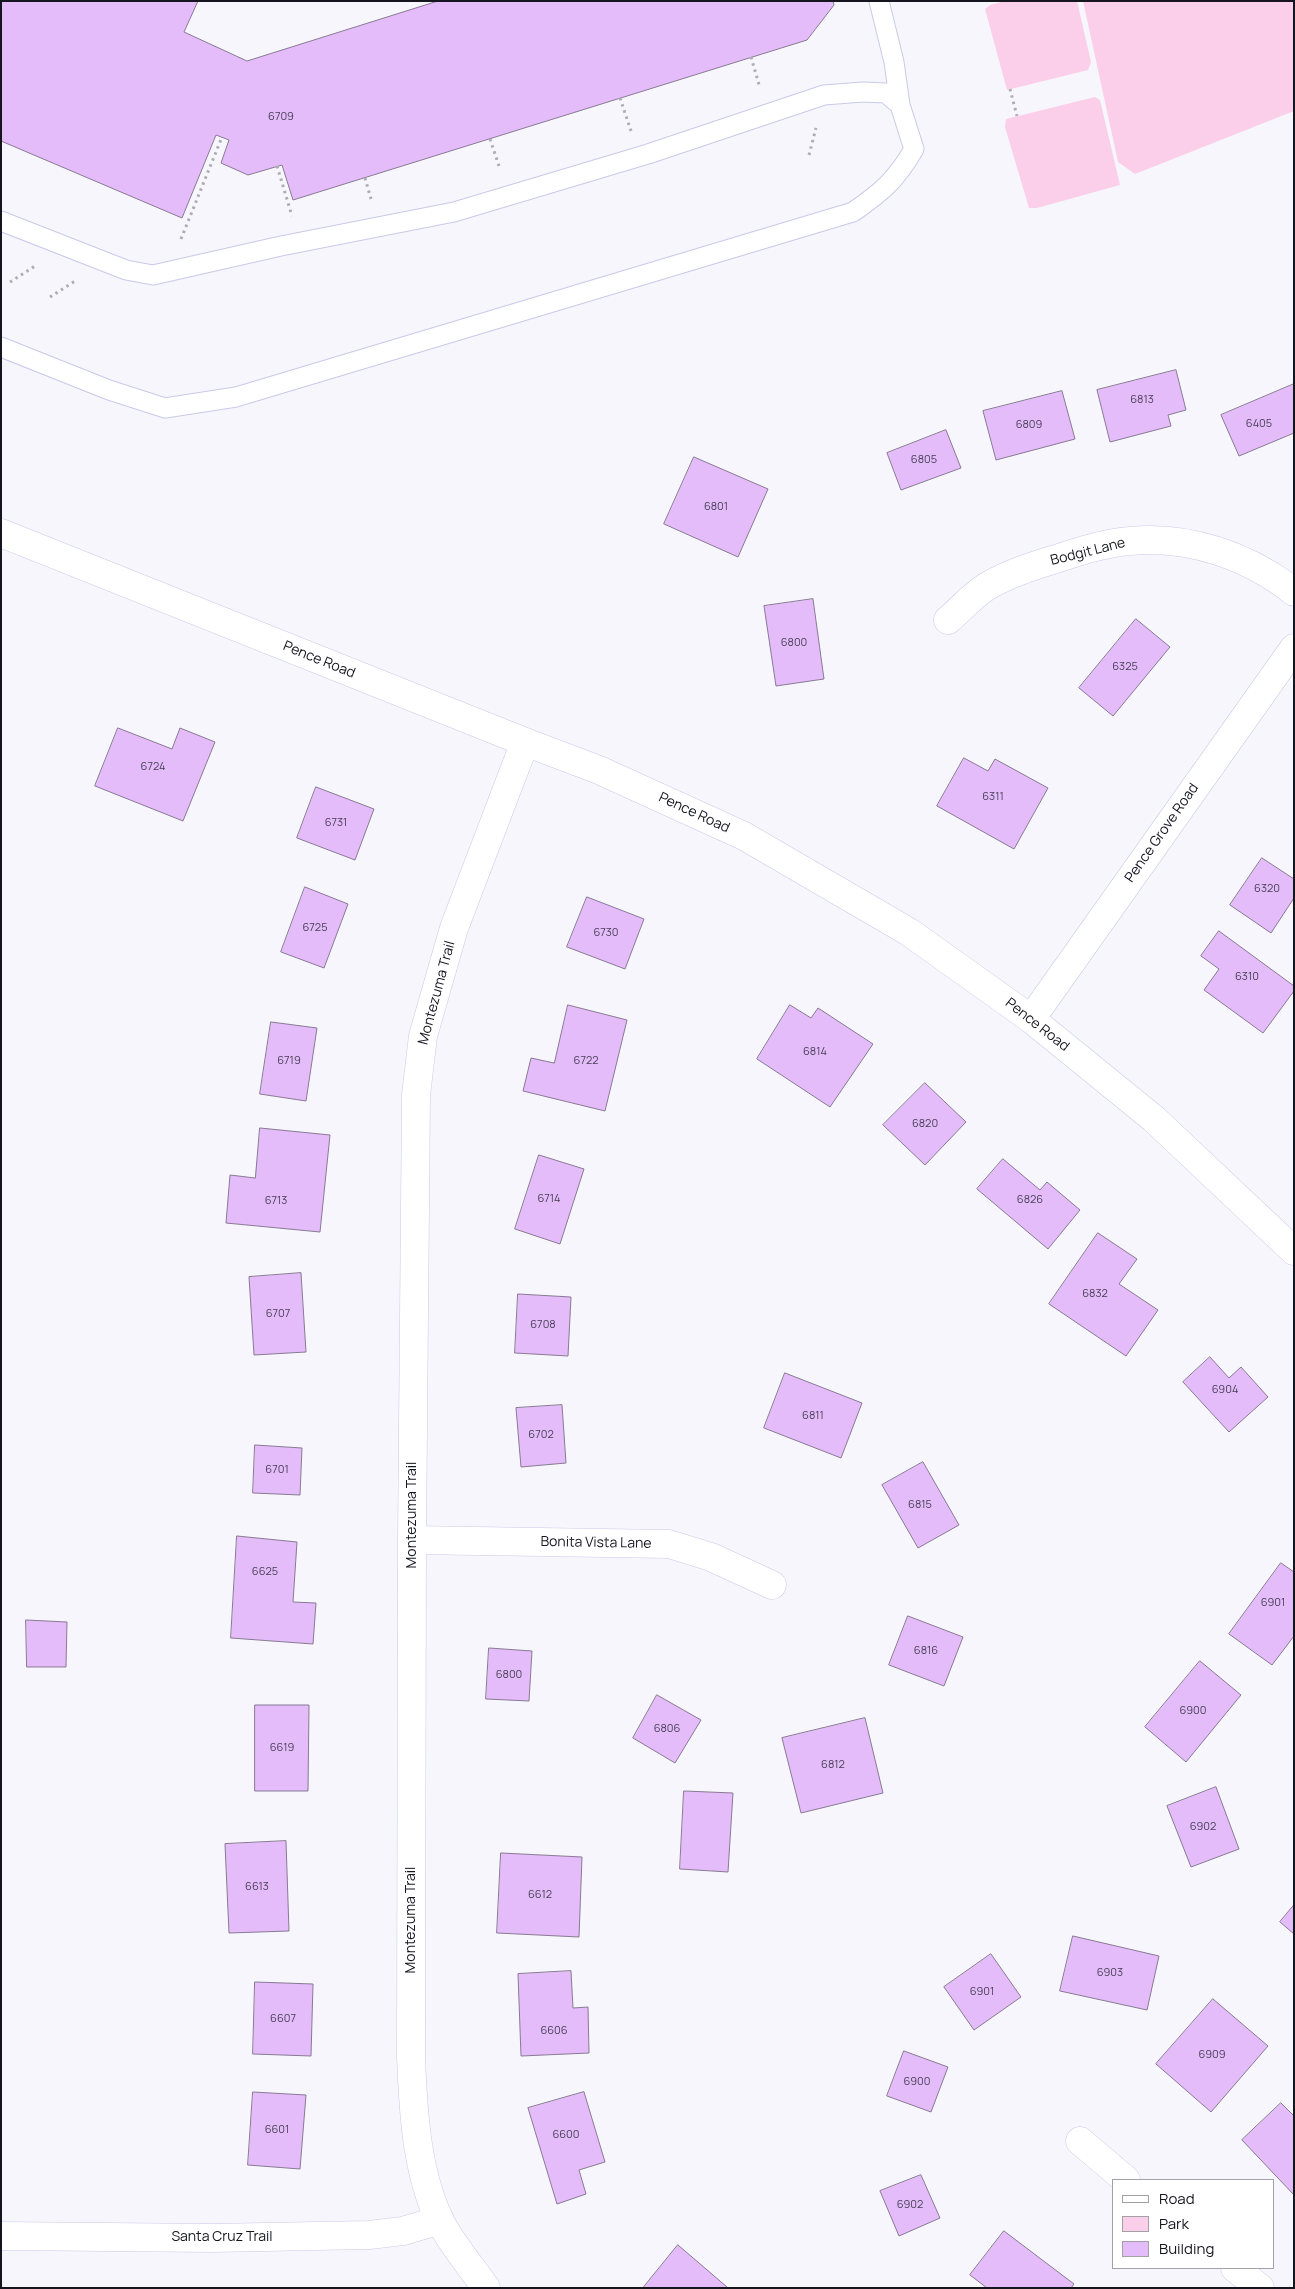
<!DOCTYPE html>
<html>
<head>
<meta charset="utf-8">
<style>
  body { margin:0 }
  #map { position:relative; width:1295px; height:2289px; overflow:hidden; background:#f6f6fc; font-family:Manrope,sans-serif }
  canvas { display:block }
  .frame { position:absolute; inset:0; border:2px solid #151520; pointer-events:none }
  .legend { position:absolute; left:1112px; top:2179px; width:162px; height:90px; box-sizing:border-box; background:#fff; border:1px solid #a1a1a6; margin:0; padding:6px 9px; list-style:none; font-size:15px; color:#151520 }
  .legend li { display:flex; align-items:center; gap:10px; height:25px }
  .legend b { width:25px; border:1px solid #a1a1a6 }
</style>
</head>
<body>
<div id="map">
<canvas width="1295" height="2289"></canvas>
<div class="frame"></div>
<ul class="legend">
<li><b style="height:6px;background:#fff"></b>Road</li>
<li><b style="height:14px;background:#fbcfe9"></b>Park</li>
<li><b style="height:14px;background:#e3bcf9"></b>Building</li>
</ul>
</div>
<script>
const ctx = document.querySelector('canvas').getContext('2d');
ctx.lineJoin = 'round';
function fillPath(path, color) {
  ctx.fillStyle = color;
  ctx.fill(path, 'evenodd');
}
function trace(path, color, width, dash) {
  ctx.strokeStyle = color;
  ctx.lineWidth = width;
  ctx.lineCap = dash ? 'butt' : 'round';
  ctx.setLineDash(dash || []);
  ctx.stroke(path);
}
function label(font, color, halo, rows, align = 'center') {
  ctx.font = font + ' Manrope,sans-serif';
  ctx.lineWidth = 4;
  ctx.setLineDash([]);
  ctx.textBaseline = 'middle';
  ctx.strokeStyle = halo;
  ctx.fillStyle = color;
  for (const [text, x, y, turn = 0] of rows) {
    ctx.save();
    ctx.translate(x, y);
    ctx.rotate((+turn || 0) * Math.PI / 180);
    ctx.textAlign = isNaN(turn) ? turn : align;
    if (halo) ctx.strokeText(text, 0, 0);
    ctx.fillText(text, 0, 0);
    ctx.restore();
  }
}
fillPath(new Path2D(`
  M1005,1H1077L1091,62L1088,70L1007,90L985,9L990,5Z
  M1083,1H1294V111L1135,174L1118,162Z
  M1095,97L1100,100L1120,185L1037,208H1029L1005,127L1006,119Z`), '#fbcfe9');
const building = new Path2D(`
  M1,1H198L184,32L247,61L438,1H833L834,5L807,40L293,200L282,165L248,175L221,163L229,140L216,135L182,218L1,141Z
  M1176,370L1186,410L1168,415L1171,426L1110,442L1097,390Z
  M1294,384V433L1239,456L1221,415Z
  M1062,391L1075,439L996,460L983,411Z
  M946,430L961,468L901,490L887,453Z
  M694,457L768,489L738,557L664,524Z
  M813,599L824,679L776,686L764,606Z
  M1136,619L1170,647L1113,716L1079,688Z
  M118,728L172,749L180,728L215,742L183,821L95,786Z
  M964,758L988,771L995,759L1048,788L1014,849L937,806Z
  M316,787L374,809L355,860L297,838Z
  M1262,858L1294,879V898L1271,933L1230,905Z
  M305,887L348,904L324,968L281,952Z
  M587,897L644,919L625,969L567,947Z
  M1219,931L1294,986V991L1263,1033L1204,990L1219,969L1201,956Z
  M568,1005L627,1020L605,1111L523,1091L531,1058L554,1063Z
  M790,1005L811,1018L818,1008L873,1044L830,1107L757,1059Z
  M271,1022L317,1028L306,1101L260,1094Z
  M925,1083L966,1122L925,1165L883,1125Z
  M260,1128L330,1135L320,1232L226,1223L230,1175L255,1178Z
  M539,1155L584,1169L560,1244L515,1229Z
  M1003,1159L1040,1190L1047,1182L1080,1210L1048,1249L977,1189Z
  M1098,1233L1137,1259L1119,1284L1158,1310L1126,1356L1049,1304Z
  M301,1273L306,1352L254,1355L249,1277Z
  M518,1294L571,1297L568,1356L515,1353Z
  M1210,1357L1229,1378L1241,1367L1268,1397L1229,1432L1183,1382Z
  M785,1373L862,1403L841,1458L764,1428Z
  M562,1405L566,1463L521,1467L516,1408Z
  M255,1445L302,1448L300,1495L253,1493Z
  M923,1462L959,1525L918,1548L882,1485Z
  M237,1536L297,1542L293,1602L316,1603L313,1644L231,1638Z
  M1281,1563L1294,1572V1636L1272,1665L1229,1634Z
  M908,1616L963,1637L944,1686L889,1665Z
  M26,1620L67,1622L66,1667H27Z
  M489,1648L532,1651L529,1701L486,1699Z
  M1200,1661L1241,1695L1186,1762L1145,1727Z
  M657,1695L701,1720L675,1763L633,1738Z
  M255,1705H309L308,1791H255Z
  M865,1718L883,1793L801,1813L782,1738Z
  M1216,1787L1239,1849L1191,1867L1167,1806Z
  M684,1791L733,1793L728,1872L680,1869Z
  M286,1841L289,1931L229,1933L225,1844Z
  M501,1853L582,1857L579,1937L497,1933Z
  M1294,1905V1934L1280,1922Z
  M1073,1936L1159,1956L1147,2010L1060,1991Z
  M991,1954L1021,1997L974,2030L944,1987Z
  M571,1971L573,2008L588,2007L589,2053L521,2056L518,1974Z
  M255,1982L313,1984L311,2056L253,2054Z
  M1213,1999L1268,2046L1211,2112L1156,2064Z
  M904,2051L948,2067L931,2112L887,2096Z
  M253,2092L306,2095L300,2169L248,2165Z
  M584,2092L605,2162L579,2170L586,2194L557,2204L528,2108Z
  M1281,2103L1294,2116V2195L1242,2140Z
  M921,2175L940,2218L899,2236L880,2191Z
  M1004,2231L1074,2284L1071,2288H987L970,2275Z
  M678,2245L727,2287V2288H643Z`);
fillPath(building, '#e3bcf9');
trace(building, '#897993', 1);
const lane = new Path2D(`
  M1,221L126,270L153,275L281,246L454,212L648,154L824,95L863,92L886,93L900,105
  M1,347L109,390L165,408L236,397L853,212C882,192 896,180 914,149L900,105L894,62L879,1`);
const street = new Path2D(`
  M948,620C960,610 972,596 986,587C1007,574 1032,566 1056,559C1080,551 1105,543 1130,541C1188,535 1249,556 1294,592
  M1031,1019L1294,648
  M412,1540L669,1544L711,1557L772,1585
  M1080,2141L1126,2180
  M1,2236L212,2238L369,2235L403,2231L440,2220
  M1235,2268L1260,2288
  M486,2288C471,2266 452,2245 440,2221C416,2171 413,2109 411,2055L412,1540L416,1095L423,1036L454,928L525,742`);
const secondary = new Path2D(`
  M1,533L525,742L599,770L744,836L909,932L1031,1019L1154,1119L1294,1251`);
trace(lane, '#c9cae9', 21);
trace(street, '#c9cae9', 29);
trace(secondary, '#c9cae9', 29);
trace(new Path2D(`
  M751,57L760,88
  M1010,89L1017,116
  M620,98L631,131
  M490,139L500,169
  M809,155L816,128
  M277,166L292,216
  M365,178L371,199
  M181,239L222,137
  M10,282L35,266
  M50,297L75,281`), '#adadb5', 3, [2.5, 4]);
trace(lane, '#fff', 19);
trace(street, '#fff', 28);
trace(secondary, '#fff', 28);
label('11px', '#483f56', null, [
  ["6709",281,117],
  ["6813",1142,400],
  ["6405",1259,424],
  ["6809",1029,425],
  ["6805",924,460],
  ["6801",716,507],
  ["6800",794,643],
  ["6325",1125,667],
  ["6724",153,767],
  ["6311",993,797],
  ["6731",336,823],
  ["6320",1267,889],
  ["6725",315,928],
  ["6730",606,933],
  ["6310",1247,977],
  ["6814",815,1052],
  ["6719",289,1061],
  ["6722",586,1061],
  ["6820",925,1124],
  ["6714",549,1199],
  ["6826",1030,1200],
  ["6713",276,1201],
  ["6832",1095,1294],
  ["6707",278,1314],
  ["6708",543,1325],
  ["6904",1225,1390],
  ["6811",813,1416],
  ["6702",541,1435],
  ["6701",277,1470],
  ["6815",920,1505],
  ["6625",265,1572],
  ["6901",1273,1603],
  ["6816",926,1651],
  ["6800",509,1675],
  ["6900",1193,1711],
  ["6806",667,1729],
  ["6619",282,1748],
  ["6812",833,1765],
  ["6902",1203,1827],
  ["6613",257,1887],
  ["6612",540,1895],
  ["6903",1110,1973],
  ["6901",982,1992],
  ["6607",283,2019],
  ["6606",554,2031],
  ["6909",1212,2055],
  ["6900",917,2082],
  ["6601",277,2130],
  ["6600",566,2135],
  ["6902",910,2205]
]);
label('14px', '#151520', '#fff', [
  ["Bodgit Lane",1088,552,-14],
  ["Pence Road",319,660,22],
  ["Pence Road",694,813,25],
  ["Pence Grove Road",1162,833,-55],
  ["Montezuma Trail",437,993,-75],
  ["Pence Road",1037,1025,38],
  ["Montezuma Trail",412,1515,-90],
  ["Bonita Vista Lane",596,1543,1],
  ["Montezuma Trail",411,1920,-90],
  ["Santa Cruz Trail",222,2237]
]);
</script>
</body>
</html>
